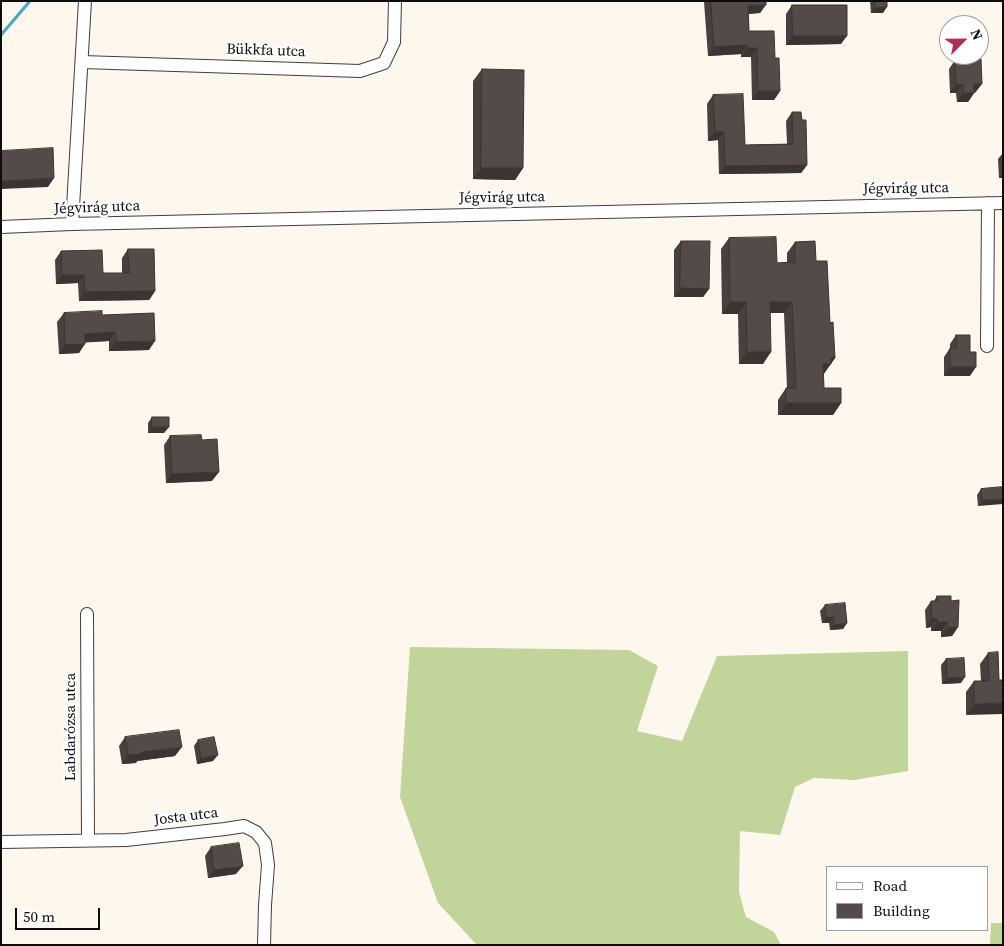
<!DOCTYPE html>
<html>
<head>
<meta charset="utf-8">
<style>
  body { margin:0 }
  #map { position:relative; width:1004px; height:946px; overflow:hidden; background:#fef7ed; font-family:"Source Serif 4",serif }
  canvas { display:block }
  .frame { position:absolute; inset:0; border:2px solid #0c0c0c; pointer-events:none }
  .legend { position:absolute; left:826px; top:866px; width:162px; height:65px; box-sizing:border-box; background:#fff; border:1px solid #9e9e9e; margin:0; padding:6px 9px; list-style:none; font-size:15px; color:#0c0c0c }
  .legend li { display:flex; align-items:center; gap:10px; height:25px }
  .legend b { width:25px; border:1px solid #9e9e9e }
  .north { position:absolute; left:939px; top:15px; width:50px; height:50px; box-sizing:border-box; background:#fff; border:1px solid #9e9e9e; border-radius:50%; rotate:67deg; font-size:14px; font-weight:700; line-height:20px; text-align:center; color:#0c0c0c }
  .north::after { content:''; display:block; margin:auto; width:18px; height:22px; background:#b12f52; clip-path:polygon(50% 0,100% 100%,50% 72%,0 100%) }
  .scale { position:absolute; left:15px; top:908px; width:85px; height:22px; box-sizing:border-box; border:2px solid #0c0c0c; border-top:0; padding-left:6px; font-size:15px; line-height:18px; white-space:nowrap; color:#0c0c0c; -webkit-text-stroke:4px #fff; paint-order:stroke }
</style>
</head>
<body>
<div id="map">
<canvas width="1004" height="946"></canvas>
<div class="frame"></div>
<ul class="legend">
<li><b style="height:6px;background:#fff"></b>Road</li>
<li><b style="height:14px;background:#544b49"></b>Building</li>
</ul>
<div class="north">N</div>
<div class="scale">50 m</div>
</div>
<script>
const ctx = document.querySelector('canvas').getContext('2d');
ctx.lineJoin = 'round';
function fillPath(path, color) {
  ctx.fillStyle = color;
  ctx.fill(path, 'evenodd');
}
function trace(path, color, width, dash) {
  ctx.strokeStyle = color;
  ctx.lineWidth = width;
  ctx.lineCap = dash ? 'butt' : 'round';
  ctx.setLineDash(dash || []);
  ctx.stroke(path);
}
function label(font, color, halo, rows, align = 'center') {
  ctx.font = font + ' "Source Serif 4",serif';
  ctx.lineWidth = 5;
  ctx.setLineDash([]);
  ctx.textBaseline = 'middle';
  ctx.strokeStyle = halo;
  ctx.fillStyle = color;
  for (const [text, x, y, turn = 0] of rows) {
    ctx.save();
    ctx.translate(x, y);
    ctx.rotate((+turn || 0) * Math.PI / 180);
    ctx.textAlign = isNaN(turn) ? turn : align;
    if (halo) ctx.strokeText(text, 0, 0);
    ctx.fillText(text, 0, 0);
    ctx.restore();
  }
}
fillPath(new Path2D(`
  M410,647L629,650L658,666L637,731L682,741L717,656L908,651V771L854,780L814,778L795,787L780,835L740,831L739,892L746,917L774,932L781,945H477L438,903L400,797Z
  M991,923H1003V945H990Z`), '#c1d49a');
trace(new Path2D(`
  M1,35L30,1`), '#42abc2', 3);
const minor = new Path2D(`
  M82,62L360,71L384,63L394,42L395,1
  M72,224L85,1
  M1,227L72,224L1003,203
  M987,346L988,203
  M87,614L88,840
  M1,842L126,840L225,829L244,826L256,832L265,843L268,865L265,905L264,945`);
trace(minor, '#3f3f3f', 14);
trace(minor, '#fff', 12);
fillPath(new Path2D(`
  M704,1H766L760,13L749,14V31L775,58L780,91L774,100H752L751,57H741V54L708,56L704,2Z
  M870,1H887L883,13H871Z
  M792,5L841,44L786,45V14Z
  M955,60L975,93H974L968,102H957L956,93H950L949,69Z
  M482,69L523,168L515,180L473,179V81Z
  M713,95L745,145L787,144L786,121L792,112L802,120L807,165L801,173L719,174L718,140L708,141L707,104Z
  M1003,153V178H999L998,159Z
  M729,238L777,263L787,262V253L795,242L816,261L830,323L835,358L823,375L824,388L841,403L833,415H778V400L786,388H787L784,313H770L763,364H739L738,314H722L721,249Z
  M681,241L709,289L703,297H674V250Z
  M128,249L155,291L149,300L79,301L78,283L56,284L55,260L61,251L103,273H122V258Z
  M64,313L102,315L149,350L109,351V341L85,342L79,353L59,354L57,322Z
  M956,335L970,376H944V357L950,348V344Z
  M152,417L164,433H148V423Z
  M170,436L202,440L212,481L166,483L164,445Z
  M1003,487L978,506L977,495L981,489Z
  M937,596L951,601L958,627L952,636L941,637V631H931V627L926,628L925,610L931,601H934Z
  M825,605L847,623L843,629L830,630L829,623H822L820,611Z
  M988,653L999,680L966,715V692L974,681H981L980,664Z
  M946,659L961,683L942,684L941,665Z
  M125,737L175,756L137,761L136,763L122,764L119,746Z
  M198,740L213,761L197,764L194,746Z
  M211,847L236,874L208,878L205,856Z`), '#48403f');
fillPath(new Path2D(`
  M766,5L760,13L742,14L748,6Z
  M887,7L883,13H871L875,8Z
  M793,36H847L841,44L786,45Z
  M747,45L741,54L708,56L714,47Z
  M747,48H757L751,57H741Z
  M963,84L956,93H950L956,85Z
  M974,84H982L975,93H974L968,102H957L963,93Z
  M758,91H780L774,100H752Z
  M715,132H724L718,140L708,141Z
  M807,165L801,173L719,174L725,166Z
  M481,168H523L515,180L473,179Z
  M1003,172V178H999Z
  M54,178L48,187L1,189V181Z
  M62,275H84L78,283L56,284Z
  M680,288L709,289L703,297H674Z
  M155,291L149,300L79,301L85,292Z
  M730,302H746L738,314H722Z
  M770,302H792L784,313H762Z
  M115,332L109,341L78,343L85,334Z
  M155,341L149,350L109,351L116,342Z
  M85,344L79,353L59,354L65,345Z
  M747,352H771L763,364H739Z
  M831,358H835L823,375V364Z
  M950,367H976L970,376H944Z
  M786,403H841L833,415H778Z
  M152,427H169L164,433H148Z
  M219,472L212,481L166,483L172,474Z
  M1003,499V504L978,506L982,500Z
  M834,617L829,623H822L826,618Z
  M937,618L931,627L926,628L932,619Z
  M937,622H947L941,631H931Z
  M847,623L843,629L830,630L834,625Z
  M958,627L952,636L941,637L947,628Z
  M965,677L961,683L942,684L947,678Z
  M1003,703V714L966,715L974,704Z
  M182,747L175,756L137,761L136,763L122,764L128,755L142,752Z
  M218,755L213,761L197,764L201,758Z
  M243,866L236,874L208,878L214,870Z`), '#3b3433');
const building = new Path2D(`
  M711,1H766V5L748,6L749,31H774L775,58H779L780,91H758L757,48H747V45L714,47Z
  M875,1H887V7L875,8Z
  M792,5H847V36H793Z
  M981,59L982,84H974V93H963V84L956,85L955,60Z
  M482,69L524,70L523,168H481Z
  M743,94L745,145L793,144L792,112H801L802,120H806L807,165L725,166L724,132H715L713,95Z
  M53,148L54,178L1,181V151Z
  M776,237L777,263L795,262V242L815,241L816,261H827L830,323L833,322L835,358H831V364H823L824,388H841V403H786V388H796L792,302H770L771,352H747L746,302H730L729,238Z
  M681,241H710L709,289L680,288Z
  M128,249H154L155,291L85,292L84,275H62L61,251L102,250L103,273H129Z
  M102,311V315L154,313L155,341L116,342L115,332L85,334V344L65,345L64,313Z
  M956,335H970V352H976V367H950V348H957Z
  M152,417H169V427H152Z
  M201,435L202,440L217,439L219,472L172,474L170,436Z
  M1003,487V499L982,500L981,489Z
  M937,596H951V601L959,600L958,627L947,628V622H937V618L932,619L931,601H937Z
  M845,603L847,623L834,625V617L826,618L825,605Z
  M998,652L999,680H1003V703L974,704V681H989L988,653Z
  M964,658L965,677L947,678L946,659Z
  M179,730L182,747L142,752V754L128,755L125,737Z
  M214,737L218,755L201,758L198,740Z
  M239,843L243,866L214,870L211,847Z`);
fillPath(building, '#544b49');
trace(building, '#3b3433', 1);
label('15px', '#0c0c0c', '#fff', [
  ["Bükkfa utca",266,51,2],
  ["Jégvirág utca",906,189,-1],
  ["Jégvirág utca",502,198,-1],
  ["Jégvirág utca",97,208,-2],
  ["Labdarózsa utca",71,727,-90],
  ["Josta utca",186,817,-7]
]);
</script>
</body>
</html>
